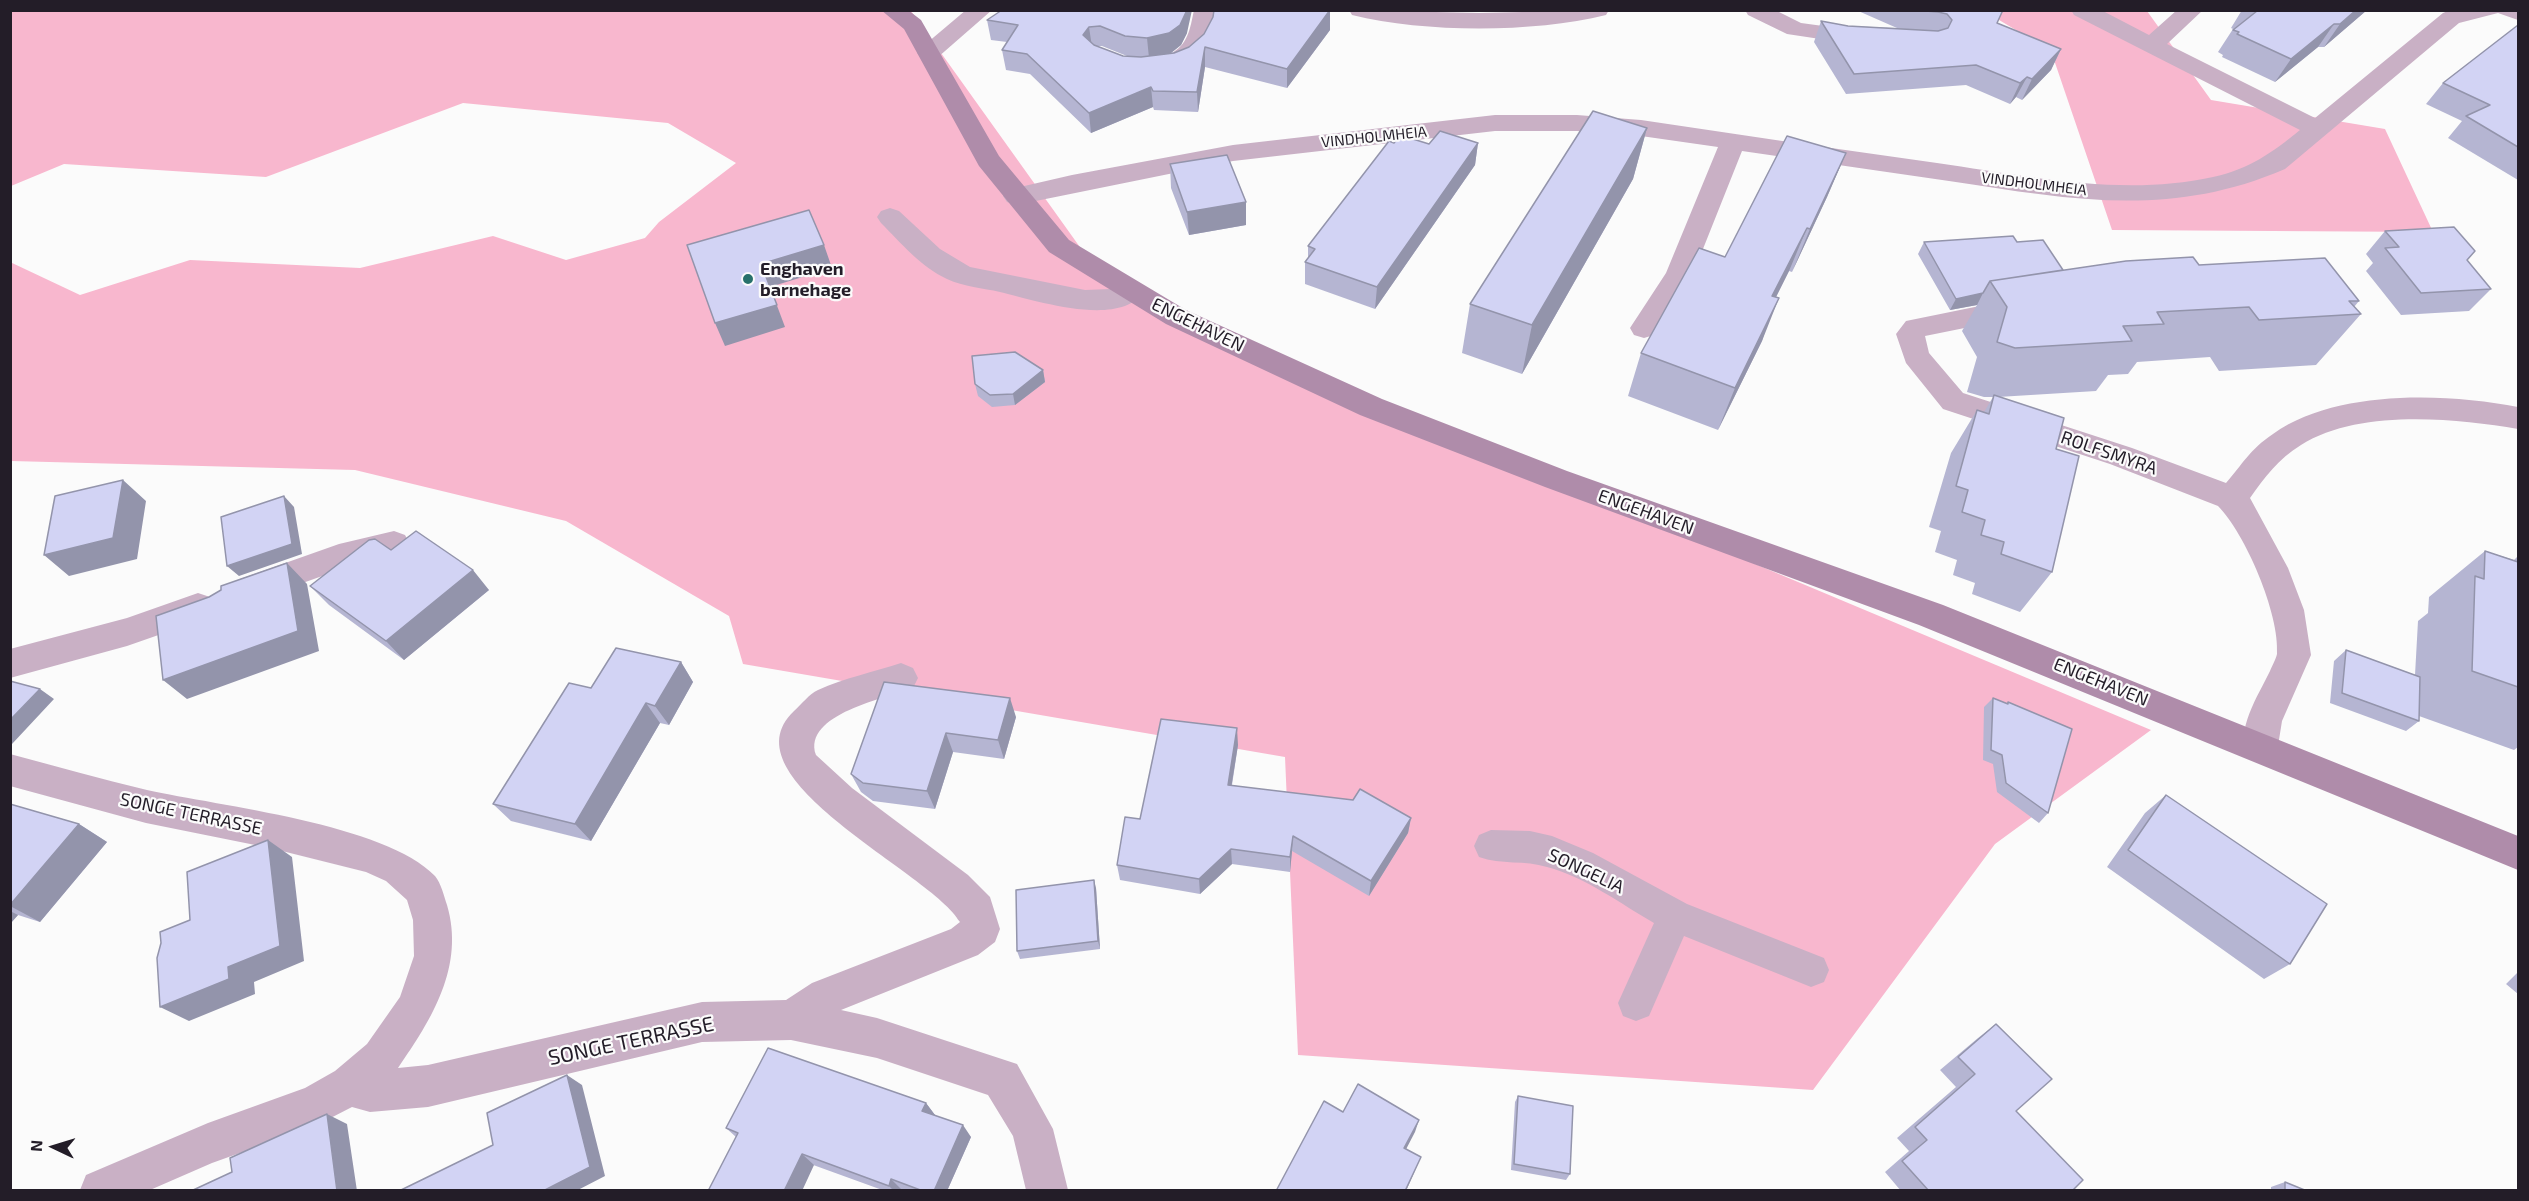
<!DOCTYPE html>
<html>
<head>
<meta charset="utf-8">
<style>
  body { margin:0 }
  #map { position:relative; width:2529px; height:1201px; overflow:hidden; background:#fbfbfb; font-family:"Exo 2",sans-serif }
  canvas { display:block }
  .frame { position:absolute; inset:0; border:12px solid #231d28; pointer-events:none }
  .north { position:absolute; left:24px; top:1117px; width:60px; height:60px; -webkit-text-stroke:4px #fbfbfb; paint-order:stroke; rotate:274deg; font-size:16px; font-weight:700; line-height:24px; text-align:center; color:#231d28 }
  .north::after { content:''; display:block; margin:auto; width:21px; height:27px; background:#231d28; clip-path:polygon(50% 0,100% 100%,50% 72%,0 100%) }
</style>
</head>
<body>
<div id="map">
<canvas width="2529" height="1201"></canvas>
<div class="frame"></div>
<div class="north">N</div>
</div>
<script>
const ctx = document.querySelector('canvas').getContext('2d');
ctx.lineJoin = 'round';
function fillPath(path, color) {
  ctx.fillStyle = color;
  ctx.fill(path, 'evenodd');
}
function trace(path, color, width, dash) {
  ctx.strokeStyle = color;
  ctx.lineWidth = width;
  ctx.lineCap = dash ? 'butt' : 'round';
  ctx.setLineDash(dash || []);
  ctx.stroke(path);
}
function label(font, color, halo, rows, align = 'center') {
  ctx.font = font + ' "Exo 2",sans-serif';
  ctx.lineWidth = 4.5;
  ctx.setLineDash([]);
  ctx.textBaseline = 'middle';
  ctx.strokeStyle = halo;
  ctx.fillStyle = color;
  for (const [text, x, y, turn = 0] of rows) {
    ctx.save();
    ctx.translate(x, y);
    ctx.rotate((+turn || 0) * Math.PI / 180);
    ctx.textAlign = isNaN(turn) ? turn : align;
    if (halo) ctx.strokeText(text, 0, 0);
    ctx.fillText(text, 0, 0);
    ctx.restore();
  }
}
fillPath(new Path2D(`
  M11,11H911L1082,250L1159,314L2151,730L1995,844L1813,1090L1298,1055L1285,757L743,664L729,616L566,521L355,470L11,461L10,262L80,295L190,260L360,268L493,236L566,260L645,238L659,222L736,163L668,123L463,103L266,177L64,164L11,186Z
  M1984,11H2147L2211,100L2385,129L2433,232L2112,230L2051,51Z`), '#f8b7ce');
fillPath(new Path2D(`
  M1491,830L1530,831L1552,836L1593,853L1687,904L1824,958L1829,970L1824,982L1811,987L1684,936L1649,1016L1636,1021L1623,1016L1618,1003L1654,923C1621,904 1585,877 1547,867C1525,860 1501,865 1479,857L1474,846L1479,835Z`), '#c9b0c5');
fillPath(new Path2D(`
  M966,10H992L937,58H921L917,53L921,48Z
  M1194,10H1217C1211,40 1195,78 1158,69L1154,64C1158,58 1163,57 1170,54C1188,45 1190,29 1194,10Z
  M1349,10L1479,13L1609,10L1606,15C1532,33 1426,33 1352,15Z
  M1745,10H1775L1801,23L1860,31L1868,33L1872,38L1868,43L1860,45L1787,34L1748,15Z
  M2071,10H2101L2149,35L2177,10H2203L2167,44L2315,118L2443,13L2450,10H2518V20L2498,13L2459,23L2285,169C2169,219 2069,199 1949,181C1880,171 1811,161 1742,151L1693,274L1654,335L1644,338L1634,335L1630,328L1666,273L1718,147L1641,136L1577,131H1495L1233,161L1016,205L1007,202L1003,196L1007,190L1072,175L1233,145L1495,115H1577L1641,120C1740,135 1838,149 1937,163C2027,176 2123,197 2213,177C2249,169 2272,153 2300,130L2074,15Z
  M890,208L899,211L940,249L970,267L1085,290L1111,289L1130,281L1140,284L1144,291C1121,329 1034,300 1000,292C983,288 964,287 947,279C921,267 901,243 881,223L877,217L881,211Z
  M2014,299L2024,302L2028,309L2024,316L1925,336L1929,353L1963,393L2132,448L2226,483C2243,464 2249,450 2273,434C2336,389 2446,393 2518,407V429C2454,418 2358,409 2301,445C2278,459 2265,477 2250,498L2288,568L2304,610L2311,655L2282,721L2278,746L2273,757L2260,762L2247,757C2235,730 2258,696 2270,671C2272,666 2276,659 2277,654C2280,614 2245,533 2218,506L2110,464L1943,409L1906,363L1896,334L1906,321Z
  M394,531L405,535L410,544L405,553L342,569L252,601L240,597L236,588L240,579L339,544Z
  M198,593L210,597L215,607L210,617L127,646L10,678V649L127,618Z
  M901,663L913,668L918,678L913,688C887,698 802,714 816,755L852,788L968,875L990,897L1000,929L995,942L978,955L841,1010L877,1018L1017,1064L1053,1129L1068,1190H1026L1013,1136L988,1095L877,1058L791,1040L702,1042L428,1107L370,1112L352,1107L315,1126L212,1163L150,1190H80L86,1175L208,1123L305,1088L335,1071L367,1044L400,997L414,956L413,920L407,900L386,881L366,872L270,848L146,823L10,786V754C56,766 101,779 147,790C219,806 386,824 435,876C441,883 444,896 447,905C465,966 432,1019 398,1068L428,1065L702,1002L786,1000L812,983L951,929L960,922C933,873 722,779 794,711C802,704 809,694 818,690C844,678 874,672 901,663Z`), '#c9b0c5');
fillPath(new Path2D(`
  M881,10H908L921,20L999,156L1069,240L1186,310L1382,399L1567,471L1943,605L2518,836V870L1919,625L1545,487L1360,415L1166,324L1049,252L979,166L904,29Z`), '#af8caa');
fillPath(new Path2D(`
  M1002,10L1187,33L1181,45L1171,53L1330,10V30L1287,88L1205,67L1198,112L1154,110L1153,107L1091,133L1030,74L1006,70L1002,50L1007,42L991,40L987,20ZM1097,46H1102L1127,56H1123Z
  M1856,10H2003L1997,23L2061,49L2051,70L2022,100L2016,97L2010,104L1966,85L1846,94L1814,42L1821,21L1848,26L1897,28Z
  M2242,10H2367L2324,47H2318L2275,82L2222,57L2223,55L2218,52L2233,29L2231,28Z
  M2518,25V180L2448,138L2462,121L2426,104L2443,83Z
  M1647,128L1633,179L1522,374L1462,353L1470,304Z
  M1394,143L1429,144L1478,143L1475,165L1375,309L1305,284V262L1308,258V246Z
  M1846,153L1827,197L1792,272L1789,271L1776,297L1762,341L1718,430L1628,396L1641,353L1725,257Z
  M1170,164L1246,202V225L1189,235L1171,188Z
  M2385,231L2467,260L2491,289L2469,311L2401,315L2366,271L2373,263L2366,254Z
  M1924,242H2017L2063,270L2199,265L2359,301L2354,307L2361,314L2316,365L2219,371L2210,357L2137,362L2128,374L2108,375L2096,391L1998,397L2056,449L2052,572L2020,612L1972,594L1975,583L1953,575L1957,560L1935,552L1941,531L1929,527L1951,453L1977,410L1984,412L1993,397H1984L1967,392L1977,357L1962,331L1977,305L1950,310L1918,254Z
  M1043,370L1045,382L1015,405L992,407L978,396L975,384Z
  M391,550L489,590L404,660L329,605L310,586Z
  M2485,551L2514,560L2518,556V747L2514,750L2419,716V721L2406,731L2330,703L2334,661L2346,650L2415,675L2418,621L2428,613L2429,597Z
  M681,662L693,682L669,725L660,723L591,841L511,821L493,804L591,688Z
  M884,682L1016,717L1004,759L953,752L935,809L873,801L861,792L851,774Z
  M1993,698L2007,704L2008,702L2048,813L2039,823L1997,792L1993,764L1983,760L1984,707Z
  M1238,745L1232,785L1411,818L1408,833L1369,896L1292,851L1290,872L1232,864L1200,894L1120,880L1117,865L1140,819Z
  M2166,795L2290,964L2264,979L2107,867L2145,813Z
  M10,804L79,824L107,842L40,922L18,915L10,924Z
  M1096,888L1100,949L1020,959L1017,951Z
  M2518,972V994L2506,984Z
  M1996,1024L2016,1111L2072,1191H1901L1885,1172L1909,1151L1897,1138L1956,1087L1940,1070L1978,1038Z
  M1518,1096L1570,1174L1566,1180L1511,1170L1515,1102Z
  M926,1103L935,1115V1116L971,1137L947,1191H885L736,1137L726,1128Z
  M2285,1182L2307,1191H2271V1187Z`), '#b5b5d2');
fillPath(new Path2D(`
  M1187,10H1192L1187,33L1181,45L1171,53L1149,58L1147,38Z
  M1330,10V30L1287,88V69Z
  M2356,10H2367L2324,47L2340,24Z
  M2334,24L2318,47L2275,82L2291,59Z
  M1089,27L1092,47L1083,35Z
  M1205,47V67L1198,112L1197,92Z
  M2061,49L2051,70L2022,100L2032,79Z
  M2027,77L2016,97L2010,104L2020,83Z
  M1151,87L1153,107L1091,133L1089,113Z
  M1647,128L1633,179L1522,374L1532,325Z
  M1478,143L1475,165L1375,309L1377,287Z
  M1846,153L1827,197L1792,272L1810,229Z
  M1246,202V225L1189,235L1187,212Z
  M1807,228L1789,271L1755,339L1772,296Z
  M824,245L832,268L770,287L785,327L725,346L715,323L761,264Z
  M1983,293L1977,305L1950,310L1956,299Z
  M1779,298L1762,341L1718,430L1735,388Z
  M1043,370L1045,382L1015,405L1013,394Z
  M123,480L146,501L137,559L69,576L44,555Z
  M284,496L294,507L302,554L239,576L227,566Z
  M287,563L307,584L319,651L187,699L163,680Z
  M473,570L489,590L404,660L386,641Z
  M681,662L693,682L669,725L655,706Z
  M40,689L54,699L12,744L10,743V720Z
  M1010,698L1016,717L1004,759L998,740Z
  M646,703L660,723L591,841L575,824Z
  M1237,728L1238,745L1229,801L1228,785Z
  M946,733L953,752L935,809L927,791Z
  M1411,818L1408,833L1369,896L1371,881Z
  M79,824L107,842L40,922L10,906V905Z
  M1293,836L1292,851L1290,872V857Z
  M268,840L292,857L304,961L254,982L255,994L189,1021L160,1007L228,967Z
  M1231,849L1232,864L1200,894L1199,879Z
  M1094,880L1096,888L1100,949L1098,941Z
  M10,911L18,915L10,924Z
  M567,1075L582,1085L605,1176L576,1191H543Z
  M926,1103L935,1115L931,1123L922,1111Z
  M327,1114L347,1124L357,1191H337Z
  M1419,1120L1415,1132L1401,1159L1404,1148Z
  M963,1125L971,1137L947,1191H934Z
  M802,1154L814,1165L802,1191H784Z
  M1421,1157L1406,1191H1405Z
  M891,1179L902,1190L901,1191H894L889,1186Z`), '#9394ab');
const building = new Path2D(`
  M1002,10H1187L1180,25L1169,33L1147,38L1125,36L1100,26L1089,27L1083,35L1094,45L1123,56L1141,57L1174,53L1189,47L1204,34L1213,17L1214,10H1330L1287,69L1205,47L1197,92L1153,91L1151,87L1089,113L1027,54L1002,50L1018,25L987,20Z
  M1912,10H2003L1997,23L2061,49L2032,79L2027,77L2020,83L1976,65L1854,74L1821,21L1848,26L1938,31L1948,28L1952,20L1947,14L1938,12Z
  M2256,10H2356L2340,24H2334L2291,59L2237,34L2239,32L2233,30L2257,11Z
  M2518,25V147L2466,116L2490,105L2443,83Z
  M1593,111L1647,128L1532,325L1470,304Z
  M1440,131L1478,143L1377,287L1305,262L1315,249L1308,246L1389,141L1394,143L1400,135L1429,144Z
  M1787,136L1846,153L1810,229L1807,228L1772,296L1779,298L1735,388L1641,353L1699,248L1725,257Z
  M1227,155L1246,202L1187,212L1170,164Z
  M809,210L824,245L761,264L777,305L715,323L687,245Z
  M2454,227L2475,251L2467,260L2491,289L2421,293L2385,248L2399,247L2385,231Z
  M2013,236L2017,242L2043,240L2063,270L1990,281L1983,293L1956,299L1924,242Z
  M2193,257L2199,265L2325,258L2359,301H2349L2361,314L2259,320L2249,307L2157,312L2164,324L2123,326L2132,341L2015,348L1997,342L2007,307L1990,281L2126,261Z
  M1015,352L1043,370L1013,394L990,395L975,384L972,356Z
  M1994,395L2064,418L2056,449L2079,456L2052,572L2001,554L2004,542L1981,535L1985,520L1962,512L1968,490L1956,486L1971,431L1977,410L1989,414Z
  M123,480L113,538L44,555L55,496Z
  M284,496L292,544L227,566L221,517Z
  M416,531L473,570L386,641L310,586L369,540L375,539L391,550Z
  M2485,551L2518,562V687L2472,671L2475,576L2484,579Z
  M287,563L298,631L163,680L156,616L209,597L221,590V586Z
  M616,648L681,662L655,706L646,703L575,824L493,804L569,683L591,688Z
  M2346,650L2420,677L2419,721L2342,693Z
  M10,681L40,689L10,720Z
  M884,682L1010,698L998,740L946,733L927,791L863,783L851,774Z
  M1993,698L2008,704V702L2072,729L2048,813L2006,783L2002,755L1991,750Z
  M1161,719L1237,728L1228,785L1353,800L1360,789L1411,818L1371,881L1293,836L1290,857L1231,849L1199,879L1117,865L1125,817L1140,819Z
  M2166,795L2327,904L2290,964L2128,850Z
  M10,804L79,824L10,905Z
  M268,840L280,946L228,967L229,979L160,1007L157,958L161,943L160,932L190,920L187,872Z
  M1094,880L1098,941L1017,951L1016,890Z
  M1996,1024L2052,1079L2016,1111L2083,1180L2072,1191H1929L1902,1161L1927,1140L1915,1127L1975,1074L1958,1057Z
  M768,1048L926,1103L922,1111L963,1125L934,1191H923L891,1179L889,1186L802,1154L784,1191H708L738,1133L726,1128Z
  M567,1075L590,1167L543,1191H399L493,1145L487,1113Z
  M1358,1084L1419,1120L1404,1148L1421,1157L1405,1191H1276L1324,1101L1343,1112Z
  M1518,1096L1573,1106L1570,1174L1514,1164Z
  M327,1114L337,1191H191L232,1172L230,1158Z
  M2285,1182L2307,1191H2285Z`);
fillPath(building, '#d2d3f4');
trace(building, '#9394ab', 1.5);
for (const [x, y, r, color] of [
  [748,279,6,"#28716b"]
]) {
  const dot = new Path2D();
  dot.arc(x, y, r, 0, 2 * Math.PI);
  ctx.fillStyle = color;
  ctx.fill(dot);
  trace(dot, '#fbfbfb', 2);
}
label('15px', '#231d28', '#fbfbfb', [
  ["VINDHOLMHEIA",1374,137,-6],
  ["VINDHOLMHEIA",2034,184,7]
]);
label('bold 18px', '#231d28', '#fbfbfb', [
  ["Enghaven",760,269],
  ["barnehage",760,290]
], 'left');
label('18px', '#231d28', '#fbfbfb', [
  ["ENGEHAVEN",1198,325,26],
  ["ROLFSMYRA",2109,453,19],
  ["ENGEHAVEN",1646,512,20],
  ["ENGEHAVEN",2101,682,22],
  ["SONGE TERRASSE",191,814,12],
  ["SONGELIA",1586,871,25]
]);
label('21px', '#231d28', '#fbfbfb', [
  ["SONGE TERRASSE",631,1041,-12]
]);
</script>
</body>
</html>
